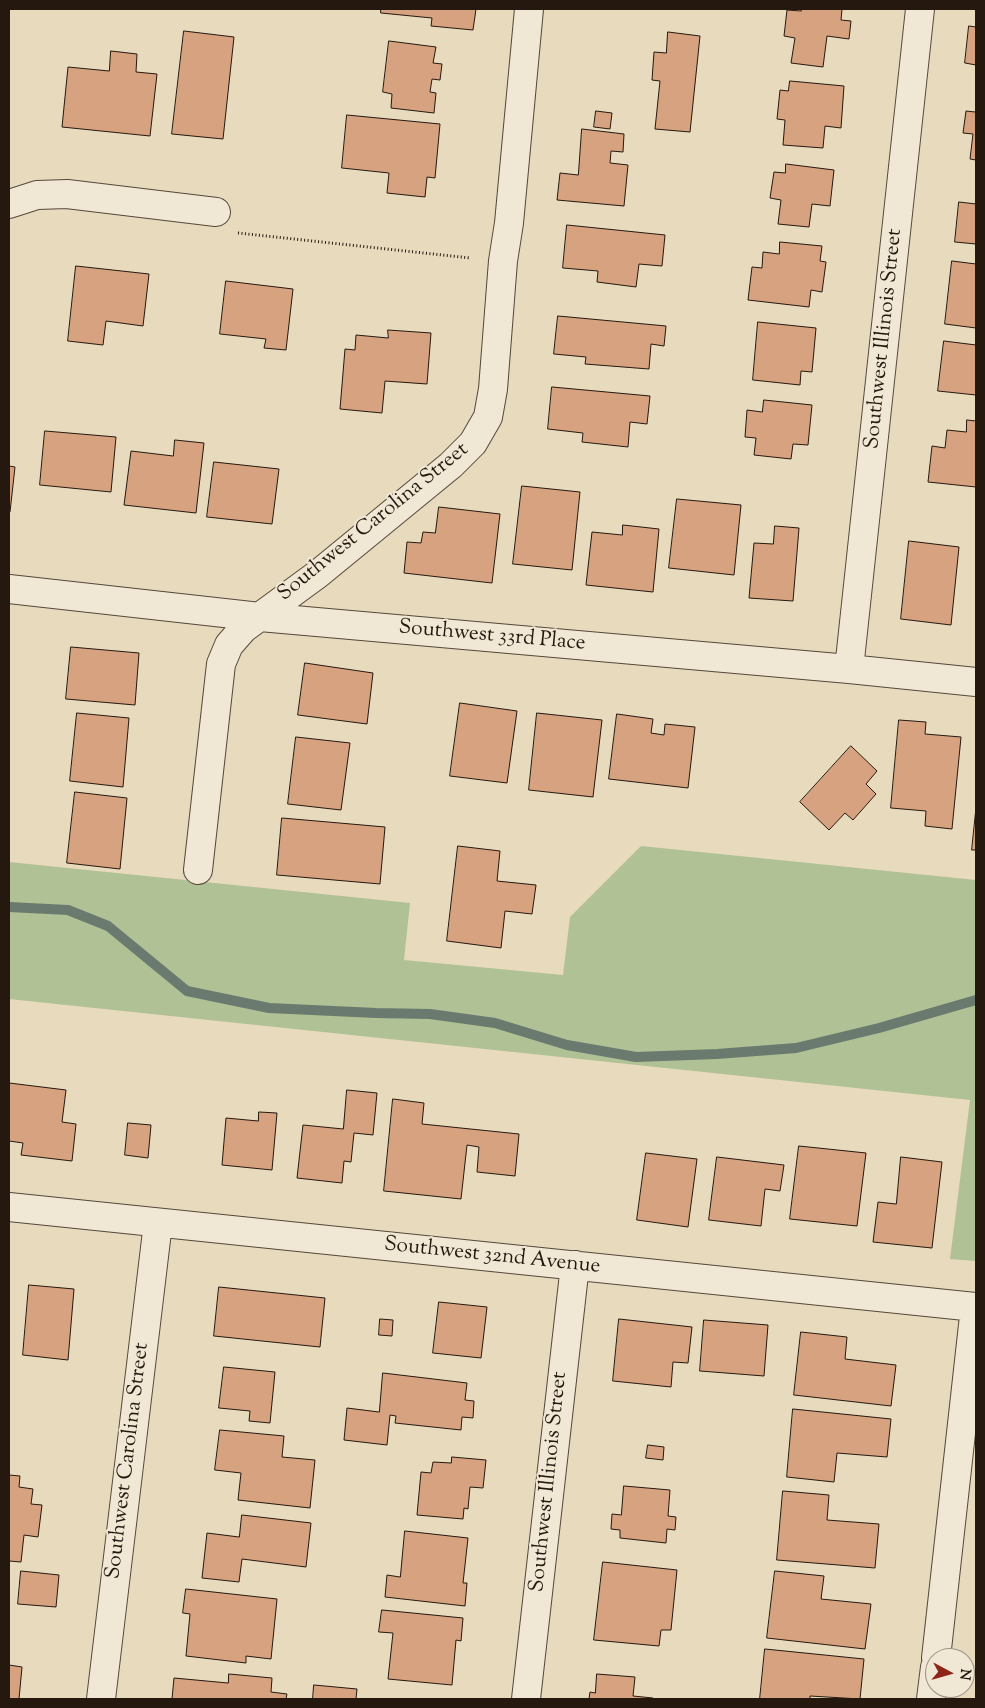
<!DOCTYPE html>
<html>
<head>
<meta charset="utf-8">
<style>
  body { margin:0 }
  #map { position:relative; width:985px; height:1708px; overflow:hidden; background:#e8dabd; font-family:"Sorts Mill Goudy",serif }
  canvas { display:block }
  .frame { position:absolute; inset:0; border:10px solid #24180f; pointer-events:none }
  .north { position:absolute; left:925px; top:1648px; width:50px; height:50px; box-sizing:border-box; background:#f0e7d4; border:1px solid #9e9485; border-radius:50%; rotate:96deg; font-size:14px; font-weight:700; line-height:20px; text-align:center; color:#24180f }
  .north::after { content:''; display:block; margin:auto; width:18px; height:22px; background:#8f2418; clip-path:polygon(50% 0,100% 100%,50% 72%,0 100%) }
</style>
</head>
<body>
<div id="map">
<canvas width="985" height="1708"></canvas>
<div class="frame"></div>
<div class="north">N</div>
</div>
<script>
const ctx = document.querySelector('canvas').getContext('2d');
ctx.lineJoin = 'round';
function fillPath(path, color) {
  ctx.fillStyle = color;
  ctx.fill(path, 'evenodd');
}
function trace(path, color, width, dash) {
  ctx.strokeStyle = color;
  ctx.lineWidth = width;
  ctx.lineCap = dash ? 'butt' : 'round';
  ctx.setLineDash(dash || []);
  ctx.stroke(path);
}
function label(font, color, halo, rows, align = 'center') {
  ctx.font = font + ' "Sorts Mill Goudy",serif';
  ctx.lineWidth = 4;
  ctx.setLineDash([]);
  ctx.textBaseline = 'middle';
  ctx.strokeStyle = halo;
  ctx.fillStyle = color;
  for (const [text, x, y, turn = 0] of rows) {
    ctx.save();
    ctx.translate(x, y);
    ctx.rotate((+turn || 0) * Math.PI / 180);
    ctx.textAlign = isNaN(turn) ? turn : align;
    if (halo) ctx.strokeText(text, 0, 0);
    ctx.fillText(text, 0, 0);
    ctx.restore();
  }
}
fillPath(new Path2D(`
  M641,846L976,880V1261L950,1259L970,1100L9,999V862L410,903L404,960L563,975L570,917Z`), '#b0c196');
trace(new Path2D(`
  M9,907L68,910L108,926L187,991L269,1008L376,1013L430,1014L495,1023L567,1045L636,1057L717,1054L796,1048L879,1028L976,1000`), '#6a7a6e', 10);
const building = new Path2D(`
  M381,9H476L473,30L431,26L432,18L381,13Z
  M801,9H842L841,20L851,21L849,39L827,36L823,67L791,63L795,38L784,36L787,10L801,11Z
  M969,26L976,27V65L965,63Z
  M184,31L234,37L223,139L172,134Z
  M668,32L700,36L690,132L655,129L660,81L652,80L654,52L666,53Z
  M389,41L436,47L433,63L442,64L440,80L432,79L430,92L436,93L434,113L391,108L392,94L383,92Z
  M111,51L137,54L136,72L157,74L150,136L62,127L68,67L109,71Z
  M790,81L844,86L841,128L825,126L823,148L783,145L785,120L777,119L780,90L788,91Z
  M976,104V160L970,159L973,134L963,133L966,111L975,112Z
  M596,111L612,113L610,129L594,127Z
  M347,115L440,124L435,178L427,177L425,197L387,193L389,173L342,168Z
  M582,129L624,134L623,152L611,151L610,163L628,165L624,206L557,200L560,173L578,175Z
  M786,164L834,170L830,206L812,204L809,227L778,224L781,200L770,198L774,172L785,173Z
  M959,202L976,204V244L955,242Z
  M567,225L665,235L662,266L639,264L636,287L597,282L598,271L563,268Z
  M780,242L822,246L820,261L826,262L822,292L811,290L809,307L748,300L752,267L762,268L763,252L779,254Z
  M952,261L976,264V328L945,324Z
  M76,266L149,274L143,326L106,321L103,345L68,341Z
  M226,281L293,289L286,350L264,348L266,339L220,334Z
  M558,316L666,326L664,346L651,344L649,369L585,364L586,357L554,354Z
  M758,322L816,328L812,372L801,371L800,385L753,380Z
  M388,330L431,333L427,384L385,381L382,413L340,409L345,349L355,350L356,335L388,338Z
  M944,341L976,345V395L938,391Z
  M552,387L650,396L647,424L630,422L628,447L582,442L583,433L548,429Z
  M764,400L812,405L808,445L793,444L791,459L754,455L756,438L745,437L747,410L762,412Z
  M967,420L976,421V487L928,482L932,446L945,448L947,430L966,432Z
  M45,431L116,437L111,492L40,485Z
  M175,440L204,443L196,513L124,505L131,451L173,456Z
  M214,462L279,469L272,524L207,517Z
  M9,466L15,467L10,512L9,511Z
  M522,486L580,492L572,570L513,564Z
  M677,499L741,505L734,575L669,568Z
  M439,507L500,514L492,583L404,573L407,542L421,543L423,532L435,533Z
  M623,525L659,529L653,592L586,585L592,532L622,535Z
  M775,526L799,528L793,601L749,598L754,543L773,544Z
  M909,541L959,547L951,625L901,619Z
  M71,647L139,653L135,705L66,699Z
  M305,663L373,673L367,724L298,715Z
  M460,703L517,711L507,783L450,776Z
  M77,713L129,718L123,787L70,781Z
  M537,713L602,720L593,797L529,790Z
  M617,714L653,719L651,733L664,735L665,724L695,727L688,788L609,779Z
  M899,720L926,722L925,734L961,737L952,829L925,826L926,811L891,808Z
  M296,737L350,743L341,810L288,804Z
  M851,746L877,771L866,784L876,794L853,820L845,813L829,830L800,802Z
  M75,792L127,798L120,869L67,863Z
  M976,808V850H972Z
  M282,818L385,827L380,884L277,875Z
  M458,846L500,851L497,881L536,885L532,914L505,911L501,948L447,941Z
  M9,1083L66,1090L62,1122L76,1124L72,1161L21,1155L23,1143L9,1141Z
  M347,1090L377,1093L373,1135L354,1133L351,1162L344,1161L342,1183L297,1178L303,1125L343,1129Z
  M393,1099L424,1103L422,1124L519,1134L515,1176L477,1172L479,1147L467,1145L461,1199L384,1191Z
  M259,1112L277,1113L272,1170L222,1165L226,1118L258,1121Z
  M128,1123L151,1125L148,1158L125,1155Z
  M799,1146L866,1153L857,1226L790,1219Z
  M646,1153L697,1159L688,1227L637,1220Z
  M717,1157L784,1165L780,1191L765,1189L761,1226L709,1220Z
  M901,1157L942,1162L932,1248L873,1242L878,1202L896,1204Z
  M29,1285L74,1289L68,1360L23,1355Z
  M219,1287L325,1298L320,1347L214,1336Z
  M439,1302L487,1307L481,1358L433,1353Z
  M380,1319L393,1320L392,1336L379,1335Z
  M619,1319L692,1327L688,1363L673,1362L671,1387L613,1381Z
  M704,1320L768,1325L764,1376L700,1371Z
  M801,1332L847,1337L845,1359L896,1365L891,1406L794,1395Z
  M224,1367L275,1372L270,1423L249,1421L250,1411L219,1408Z
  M383,1373L467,1383L465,1400L474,1401L473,1418L462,1417L461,1430L395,1423L396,1416L390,1415L387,1445L344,1440L347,1408L379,1412Z
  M793,1409L891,1419L887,1457L837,1453L834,1482L787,1477Z
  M220,1430L284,1436L282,1457L315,1460L310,1508L238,1500L241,1473L215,1470Z
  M648,1445L664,1447L663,1460L646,1458Z
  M452,1457L486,1460L483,1488L470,1487L468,1509L464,1508L463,1519L417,1515L421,1472L431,1473L433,1462L451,1463Z
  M9,1475L20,1476L19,1487L33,1489L31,1504L42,1505L38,1537L24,1535L21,1562L9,1561Z
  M624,1486L670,1490L668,1516L676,1517L675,1530L667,1529L666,1543L620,1538V1530L611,1529L612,1514L621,1515Z
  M783,1491L829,1495L827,1520L879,1524L875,1568L777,1560Z
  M242,1515L311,1523L306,1567L242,1559L239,1582L202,1578L207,1533L239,1537Z
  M405,1531L468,1538L463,1583H467L465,1606L385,1597L387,1575L400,1577Z
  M603,1562L677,1570L671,1630H661L659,1646L594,1640Z
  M21,1571L59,1575L56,1607L18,1604Z
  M775,1571L824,1576L821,1599L871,1604L865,1649L767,1638Z
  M186,1589L277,1599L271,1659L246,1656V1663L186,1656L190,1614L183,1613Z
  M382,1610L463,1618L461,1641L456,1640L452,1685L388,1679L393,1633L379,1632Z
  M765,1649L864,1659L860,1699L810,1696V1699H760Z
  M9,1665L22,1667L19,1699H9Z
  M229,1674L272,1678L271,1692L287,1694L286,1699H172L174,1678L228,1683Z
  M597,1674L635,1677L633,1696L653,1698V1699H589L590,1692L595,1693Z
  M314,1685L357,1689L356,1699H313Z`);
fillPath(building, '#d7a280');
trace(building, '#24180f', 1);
const minor = new Path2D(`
  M9,204L37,195L67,194L216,212
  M9,589L260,617L849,669L976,682
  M849,669L920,9
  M198,870L221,664L229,645L243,629L318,574L451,465L473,443L488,417L493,389L503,261L509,223L529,9
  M9,1207L975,1307L936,1658
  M101,1699L158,1223
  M526,1699L575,1265
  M931,1699L935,1667`);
trace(minor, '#55483a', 30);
trace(new Path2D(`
  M238,233L470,258`), '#24180f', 3, [1, 2.5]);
trace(minor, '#f0e7d4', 28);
label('21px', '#24180f', '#f0e7d4', [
  ["Southwest Illinois Street",885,339,-84],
  ["Southwest Carolina Street",374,523,-39],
  ["Southwest 33rd Place",492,637,5],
  ["Southwest 32nd Avenue",492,1257,6],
  ["Southwest Carolina Street",129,1461,-83],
  ["Southwest Illinois Street",550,1482,-84]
]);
</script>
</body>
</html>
